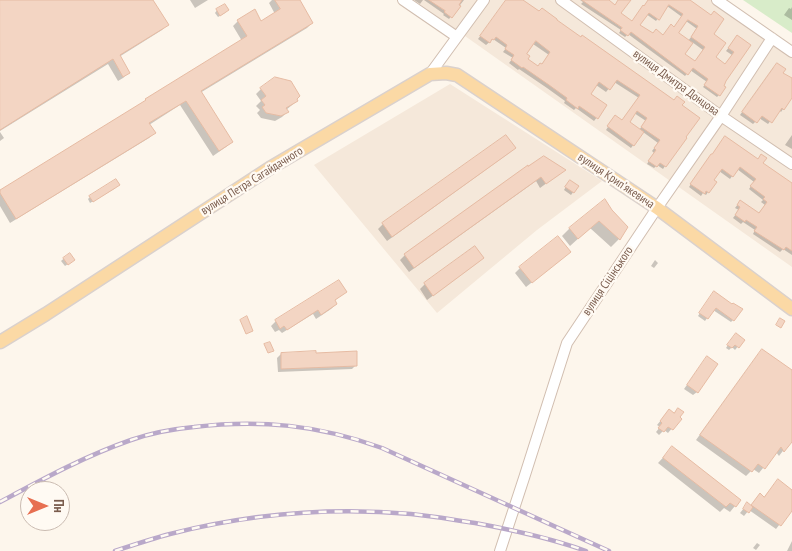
<!DOCTYPE html>
<html>
<head>
<meta charset="utf-8">
<style>
  body { margin:0 }
  #map { position:relative; width:792px; height:551px; overflow:hidden; background:#fdf6ec; font-family:"PT Sans Narrow",sans-serif }
  canvas { display:block }
  .north { position:absolute; left:20px; top:481px; width:50px; height:50px; box-sizing:border-box; background:#fffaf3; border:1px solid #cabbb1; border-radius:50%; rotate:90deg; font-size:14px; font-weight:700; line-height:20px; text-align:center; color:#7a5c4d }
  .north::after { content:''; display:block; margin:auto; width:18px; height:22px; background:#e76f51; clip-path:polygon(50% 0,100% 100%,50% 72%,0 100%) }
</style>
</head>
<body>
<div id="map">
<canvas width="792" height="551"></canvas>
<div class="north">Пн</div>
</div>
<script>
const ctx = document.querySelector('canvas').getContext('2d');
ctx.lineJoin = 'round';
function fillPath(path, color) {
  ctx.fillStyle = color;
  ctx.fill(path, 'evenodd');
}
function trace(path, color, width, dash) {
  ctx.strokeStyle = color;
  ctx.lineWidth = width;
  ctx.lineCap = dash ? 'butt' : 'round';
  ctx.setLineDash(dash || []);
  ctx.stroke(path);
}
function label(font, color, halo, rows, align = 'center') {
  ctx.font = font + ' "PT Sans Narrow",sans-serif';
  ctx.lineWidth = 4.5;
  ctx.setLineDash([]);
  ctx.textBaseline = 'middle';
  ctx.strokeStyle = halo;
  ctx.fillStyle = color;
  for (const [text, x, y, turn = 0] of rows) {
    ctx.save();
    ctx.translate(x, y);
    ctx.rotate((+turn || 0) * Math.PI / 180);
    ctx.textAlign = isNaN(turn) ? turn : align;
    if (halo) ctx.strokeText(text, 0, 0);
    ctx.fillText(text, 0, 0);
    ctx.restore();
  }
}
fillPath(new Path2D(`
  M414,0H711L792,56V267Z
  M450,84L602,181L537,230L437,313L314,165Z`), '#f5e8da');
fillPath(new Path2D(`
  M743,0H792V33Z`), '#d8ecc9');
fillPath(new Path2D(`
  M0,0H152L167,25L162,30L119,57L128,73L123,78L118,81L108,64L0,131Z
  M190,0H208L195,8Z
  M272,0H298L312,23L307,28L200,93L232,142L226,147L213,156L180,105L149,125L154,133L149,138L10,223L0,206V191L242,41L233,26L238,21L261,22L275,14L269,3Z
  M414,0H423L420,4Z
  M424,0H464L449,19L443,15L444,14Z
  M507,0H524L523,1L555,21L680,106L665,166L663,169L657,165L654,168L647,164L654,153L652,151L658,143L643,132L631,148L606,130L613,119L622,121L639,98L614,82L606,92L596,85L589,94L606,106L594,121L576,108L574,110L564,103L565,101L547,88L519,69L518,70L509,63L513,58L503,52L506,48L493,39L486,45L478,39ZM533,44L549,55L541,65L538,67L527,59L526,54ZM634,113L646,121L639,130L628,122Z
  M580,0H607L615,6L619,0H629L620,14L632,22L649,0H685L712,35L714,57L725,65L732,55L726,51L735,39L749,45L725,81L719,95L717,97L703,87L707,82L690,70L685,76L628,34L625,37L619,33L621,30L581,4L583,2ZM667,6L682,17L674,28L663,36L652,35L639,25L646,14L656,21ZM686,21L697,29L688,41L677,34ZM692,42L703,50L695,62L683,54Z
  M792,7V20L784,15L789,8L791,9Z
  M217,10L225,13L218,17L215,13Z
  M774,67L792,82V96L783,109L781,112L779,110L768,124L759,118L753,124L740,115Z
  M261,89L297,101L286,110L287,112L282,117L275,121L261,118L257,113L260,110L256,106L261,101L256,94Z
  M0,132L4,138L0,141Z
  M792,135V149L785,145Z
  M514,148L509,153L387,241L378,229L383,224Z
  M709,158L761,163L792,184V255L783,249L780,252L753,234L755,230L743,222L741,224L733,218L739,210L735,208L738,204L758,214L765,205L761,202L763,200L749,189L754,182L737,169L730,179L719,171L712,180L708,192L706,195L703,193L701,196L689,187Z
  M527,167L559,174L540,188L536,181L409,272L400,260L405,255Z
  M568,183L577,187L571,195L564,190Z
  M116,188L90,203L88,199L90,197Z
  M611,211L627,227L619,239L611,247L590,228L570,246L562,236L570,228Z
  M474,247L477,263L427,300L420,289L425,284Z
  M69,254L71,262L65,266L61,261Z
  M564,257L526,287L515,273L520,268Z
  M655,260L658,263L654,268L651,266Z
  M346,292L334,301L336,304L331,309L316,319L313,314L282,333L279,330L275,332L271,326L276,321Z
  M712,295L733,320L731,322L713,310L705,321L698,316Z
  M733,337L743,340L735,350L732,347L729,350L726,348Z
  M762,350L792,372V439L779,456L776,452L759,473L753,469L746,476L696,440L757,356Z
  M281,354L315,355L356,365L352,369L278,372L277,358Z
  M704,361L697,392L693,395L684,389Z
  M666,414H673L680,419L668,433L664,430L659,435L656,432L660,427L657,425Z
  M672,448L739,501L730,512L724,508L720,512L658,463Z
  M792,492V506L787,515L776,529L749,510L744,516L740,513L744,508L751,506L756,499Z
  M792,541V551H787Z
  M757,543L760,545L756,550L753,548Z`), '#0003');
const building = new Path2D(`
  M0,0H153L169,25L120,55L130,73L123,77L113,59L0,130Z
  M275,0H300L313,23L201,91L233,142L219,151L186,101L149,123L156,133L16,219L0,193V190L146,100L145,99L247,36L237,20L255,9L261,21L280,9Z
  M429,0H462L459,5L461,6L452,18L444,12L445,11Z
  M506,0H523L539,11L542,8L557,19V20L581,37L582,35L674,100L677,96L685,102L682,105L700,118L686,137L687,138L666,167L660,163L657,167L648,161L656,150L654,148L660,140L641,127L647,118L637,111L630,122L644,132L634,146L607,126L615,115L622,120L640,95L617,80L610,90L599,82L591,94L607,105L598,119L579,106L578,109L566,100L567,98L549,85L523,67L522,68L511,60L514,55L505,49L507,45L496,37L494,40L492,39L490,43L480,36ZM536,41L550,52L542,64L540,63L538,66L528,59L530,56L527,54Z
  M582,0H609L615,5L618,0H631L621,13L632,21L643,5L644,6L648,0H690L711,15L714,11L724,19L714,34L726,43L716,57L725,64L734,52L728,48L737,35L751,45L726,81L724,86L726,87L720,96L704,85L708,79L693,68L688,75L631,32L628,36L620,30L622,28ZM669,5L683,14L674,27L671,24L663,35L656,29L653,33L640,25L649,13L659,20ZM688,20L698,26L691,37L705,47L695,61L685,54L693,43L679,33Z
  M225,4L229,10L220,16L216,9Z
  M777,63L786,69L783,73L792,78V98L784,110L782,108L772,123L762,116L757,123L742,112Z
  M275,77L291,81L300,96L297,99L298,101L286,108L289,112L281,116L266,113L262,107L265,105L261,100L266,96L260,88Z
  M506,135L516,148L392,237L382,223Z
  M725,136L758,159L761,154L767,158L763,163L792,183V251L786,247L784,250L754,231L757,227L746,220L745,222L735,215L740,207L737,205L740,200L759,213L767,202L763,199L765,197L750,186L756,179L740,167L733,177L722,169L714,180L717,182L709,193L706,191L705,194L690,184L711,154H712Z
  M544,156L566,170L546,184L541,177L414,268L404,254L528,165V166Z
  M116,179L120,185L93,202L89,196Z
  M570,180L579,186L574,193L565,187Z
  M605,199L612,210L628,227L620,240L599,221L578,239L569,228Z
  M558,236L571,252L532,283L519,267Z
  M475,246L484,258L433,296L424,283Z
  M70,253L75,260L68,265L63,258Z
  M339,280L347,292L335,300L337,304L321,315L318,310L287,330L284,326L280,329L275,320Z
  M714,291L732,304L733,303L743,309L734,321L716,308L708,319L699,313Z
  M247,316L253,331L246,334L240,320Z
  M780,318L785,321L781,328L776,325Z
  M736,333L745,340L739,348L735,345L732,348L727,345Z
  M270,342L274,351L268,353L264,344Z
  M762,349L792,370V442L784,452L781,447L765,469L758,464L752,472L700,435Z
  M316,351V353L357,351V366L281,369V353Z
  M707,356L718,364L698,393L687,385Z
  M678,408L684,412L680,417L682,419L673,430L668,427L664,432L658,428L662,423L660,421L669,409L674,413Z
  M672,446L741,500L736,507L730,503L726,507L663,458Z
  M778,479L792,490V511L781,526L751,505L760,493L764,497Z
  M747,502L753,507L749,513L743,509Z`);
fillPath(building, '#f3d5c3');
trace(building, '#e6bba3', 1);
const minor = new Path2D(`
  M403,0L457,37
  M561,0L721,116L792,164
  M717,0L792,52
  M430,74L484,0
  M500,551L524,478L567,343L657,208L721,116L772,38`);
const major = new Path2D(`
  M0,342L46,314L270,168L430,74L446,73L457,75L657,208L792,309`);
trace(minor, '#d1beb0', 12);
trace(major, '#dad1cd', 15);
trace(minor, '#fff', 10);
trace(major, '#fbd9a5', 12);
const rail = new Path2D(`
  M0,502C43,479 85,456 131,440C151,433 173,429 194,427C260,419 319,425 382,448L609,551
  M115,551C133,545 151,539 170,534C248,514 331,507 411,514C433,516 454,520 475,523C513,530 550,538 586,551`);
trace(rail, '#b9a8c9', 4.5);
trace(rail, '#fffaf3', 2.5, [8]);
label('12px', '#7a5c4d', '#fffaf3', [
  ["вулиця Дмитра Донцова",676,83,36],
  ["вулиця Петра Сагайдачного",252,181,-32],
  ["вулиця Крипʼякевича",616,181,34],
  ["вулиця Сіцінського",608,281,-56]
]);
</script>
</body>
</html>
